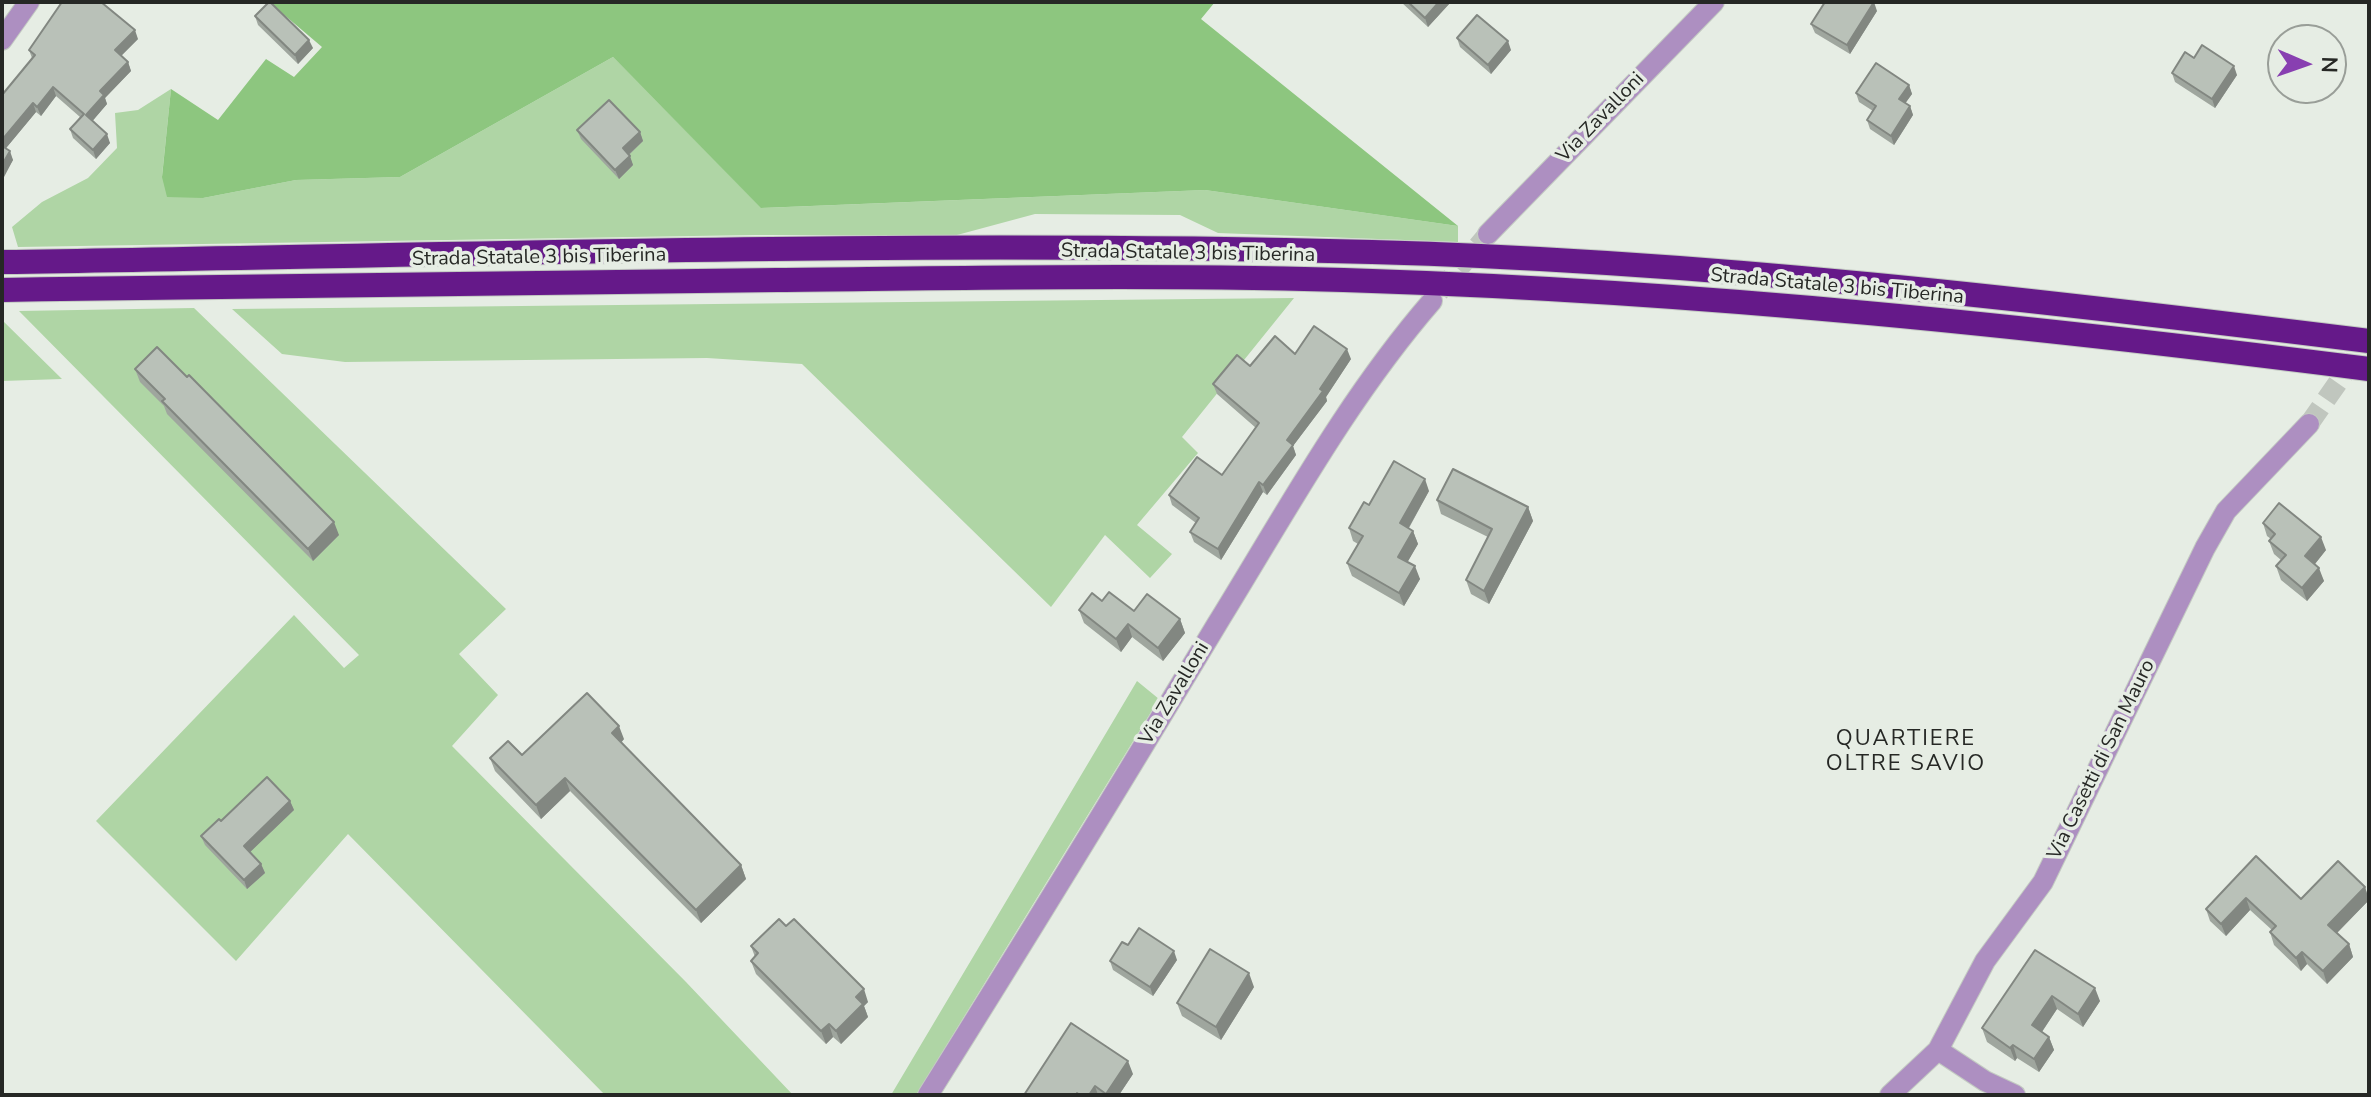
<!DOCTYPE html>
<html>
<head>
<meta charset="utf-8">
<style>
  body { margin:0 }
  #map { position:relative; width:2371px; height:1097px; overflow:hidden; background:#e6ede4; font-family:"Nunito Sans",sans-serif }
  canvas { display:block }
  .frame { position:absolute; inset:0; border:4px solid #262825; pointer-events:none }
  .north { position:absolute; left:2267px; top:24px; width:80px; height:80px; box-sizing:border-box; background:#e6ede4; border:2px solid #999e98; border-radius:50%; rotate:92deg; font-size:22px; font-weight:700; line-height:32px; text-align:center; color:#262825 }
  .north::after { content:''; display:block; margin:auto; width:28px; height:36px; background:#883fb1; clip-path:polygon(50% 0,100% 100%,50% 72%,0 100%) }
</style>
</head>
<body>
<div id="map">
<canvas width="2371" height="1097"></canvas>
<div class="frame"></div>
<div class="north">N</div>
</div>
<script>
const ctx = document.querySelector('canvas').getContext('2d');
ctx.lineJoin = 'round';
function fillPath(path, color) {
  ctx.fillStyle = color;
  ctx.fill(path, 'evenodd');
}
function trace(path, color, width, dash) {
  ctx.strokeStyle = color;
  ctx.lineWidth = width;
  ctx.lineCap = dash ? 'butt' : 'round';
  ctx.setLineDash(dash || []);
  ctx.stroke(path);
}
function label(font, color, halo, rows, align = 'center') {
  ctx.font = font + ' "Nunito Sans",sans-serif';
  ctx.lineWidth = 7;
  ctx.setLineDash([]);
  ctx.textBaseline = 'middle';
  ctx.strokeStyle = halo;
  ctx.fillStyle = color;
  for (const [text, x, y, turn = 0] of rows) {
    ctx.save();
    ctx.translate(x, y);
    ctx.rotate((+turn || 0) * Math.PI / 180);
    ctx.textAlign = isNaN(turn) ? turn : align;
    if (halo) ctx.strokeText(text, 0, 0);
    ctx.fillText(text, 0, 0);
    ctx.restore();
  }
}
fillPath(new Path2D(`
  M613,57L762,208L1205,190L1458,226V242L1218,233L1180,215L1035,214L957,235H755L18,247L12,227L42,202L88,178L117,148L115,113L138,110L171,89L162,176L203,198L296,180L400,177Z
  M1294,298L1182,437L1198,453L1137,525L1172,554L1150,578L1105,535L1051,607L802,364L707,358L345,362L282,354L232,309Z
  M194,308L506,609L459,654L498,695L452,746L686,982L793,1095H605L348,834L236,961L96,821L294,615L344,668L359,655L19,311Z
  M2,320L62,379L2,381Z
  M1137,681L1159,699L916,1095H891Z`), '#afd5a5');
fillPath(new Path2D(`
  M269,2H1215L1201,19L1458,226L1205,190L761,208L613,57L400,177L296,180L203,198L167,197L162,177L171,89L218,120L266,59L294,77L322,47Z`), '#8dc67f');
trace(new Path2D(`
  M1439,292L1488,234
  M2309,424L2369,338`), '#c0c6be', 20, [20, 10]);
const minor = new Path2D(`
  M2,40L29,2
  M1488,234L1714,2
  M1938,1050L1985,1081L2015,1095
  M928,1095C1026,939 1122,782 1217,624C1285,514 1347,399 1432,301
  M1890,1095L1938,1050L1985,961L2043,882L2205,548L2226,511L2309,424`);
const highway = new Path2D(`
  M2,262C458,255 916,240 1372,252C1706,261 2038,300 2369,341
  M2,290C260,285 518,283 777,280C975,278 1174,274 1372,281C1706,292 2038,327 2369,369`);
trace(minor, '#c3cac2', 22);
trace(highway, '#c3cac2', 26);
trace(minor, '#ad8fc1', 20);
trace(highway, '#651989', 24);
fillPath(new Path2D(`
  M1401,2H1450V3L1428,27Z
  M1877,11L1850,54L1815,33L1811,24Z
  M255,16L313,48L298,64L258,25Z
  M1457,38L1511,50L1491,74L1460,47Z
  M138,39L121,56L128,62L131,71L105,98L107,104L92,121L110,143L96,159L73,138L70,129L80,117L56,96L41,116L36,112L6,148L13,160L2,178V95L32,58L29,50Z
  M2172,73L2237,75L2215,108L2175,82Z
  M1909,85L1912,94L1905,103L1910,106L1913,115L1894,145L1870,129L1867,120L1873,111L1859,102L1856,93Z
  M577,130L640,132L643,141L629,155L633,165L619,179L581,139Z
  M1295,354L1351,359L1326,397L1327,401L1293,446L1296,455L1267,495L1263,492L1221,560L1194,542L1190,532L1196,523L1172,505L1169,495L1222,475L1256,428L1217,394L1213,384L1250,366Z
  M135,369L339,535L313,561L167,414L164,406L140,382Z
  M1429,491L1409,528L1413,531L1418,544L1407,562L1420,579L1404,606L1352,576L1347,563L1358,544L1353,541L1349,528L1369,505Z
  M1437,500L1528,507L1533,521L1489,604L1471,594L1466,580L1488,537L1441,514Z
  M2263,523L2326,550L2315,564L2324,581L2307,601L2281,580L2276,566L2281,560L2274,554L2269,541L2271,539L2267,536Z
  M1102,601L1134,611L1180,619L1185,633L1163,661L1132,637L1121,652L1084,623L1079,610Z
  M624,739L621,743L741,865L746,879L701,923L570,791L541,819L495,771L490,758L522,755Z
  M290,801L294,810L250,852L261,864L265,873L247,889L205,845L201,836L221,821Z
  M2256,856L2301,899L2365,887L2369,900L2337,933L2349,944L2353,957L2327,984L2307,964L2301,971L2274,945L2270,932L2272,930L2250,910L2226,936L2210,921L2206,909Z
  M1128,945L1177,960L1153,996L1113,970L1110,961Z
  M751,946L868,1002L864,1006L868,1017L841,1044L833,1037L826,1044L756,974L751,961L755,957Z
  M2035,950L2100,1001L2083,1027L2057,1009L2042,1032L2049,1037L2054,1050L2039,1072L2017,1058L2015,1061L1987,1042L1982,1028Z
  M1254,987L1221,1040L1182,1016L1177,1003Z
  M1133,1074L1119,1095H1024Z`), '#9fa69e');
fillPath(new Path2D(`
  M1439,2L1450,3L1428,27L1425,18Z
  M1874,2L1877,11L1850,54L1847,45Z
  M135,30L138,39L118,59L115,50Z
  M309,40L313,48L298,64L295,55Z
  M1508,41L1511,50L1491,74L1488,65Z
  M128,62L131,71L105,98L107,104L90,124L86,115L100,91Z
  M2234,66L2237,75L2215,108L2212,99Z
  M1909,85L1912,94L1902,108L1899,99Z
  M53,87L56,96L41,116L37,107Z
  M33,103L36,112L2,153V140Z
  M1910,106L1913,115L1894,145L1891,136Z
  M640,132L643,141L626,157L623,148Z
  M107,134L110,143L96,159L93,150Z
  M10,151L13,160L3,179L2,165Z
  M630,156L633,165L619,179L615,170Z
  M1347,349L1351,359L1326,397L1327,401L1293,446L1296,455L1267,495L1263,485L1287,440Z
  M1425,479L1429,491L1404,536L1400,523Z
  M1259,482L1263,492L1221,560L1218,549Z
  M1528,507L1533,521L1489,604L1484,591Z
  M334,522L339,535L313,561L308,549Z
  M1413,531L1418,544L1403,570L1398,557Z
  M2321,537L2326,550L2310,570L2305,556Z
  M1415,566L1420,579L1404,606L1399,593Z
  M2319,568L2324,581L2307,601L2302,588Z
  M1180,619L1185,633L1163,661L1158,648Z
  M1128,624L1132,637L1121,652L1116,639Z
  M619,726L624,739L617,747L612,733Z
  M565,778L570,791L541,819L536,805Z
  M290,801L294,810L247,855L244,846Z
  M261,864L265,873L247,889L244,880Z
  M741,865L746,879L701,923L696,910Z
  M2365,887L2369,900L2333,937L2328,925Z
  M2246,898L2250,910L2226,936L2221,924Z
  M2349,944L2353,957L2327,984L2323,971Z
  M1174,951L1177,960L1153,996L1150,987Z
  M2302,952L2307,964L2301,971L2296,958Z
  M1249,973L1254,987L1221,1040L1216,1027Z
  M2095,988L2100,1001L2083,1027L2078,1014Z
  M864,989L868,1002L864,1006L868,1017L841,1044L836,1031L856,997Z
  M2052,996L2057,1009L2037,1039L2032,1025Z
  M829,1024L833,1037L826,1044L821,1031Z
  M2049,1037L2054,1050L2039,1072L2034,1059Z
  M2013,1045L2017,1058L2015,1061L2010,1048Z
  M1128,1061L1133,1074L1119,1095H1107L1106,1094Z
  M1095,1086L1098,1095H1089Z`), '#828781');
const building = new Path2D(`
  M62,2H101L135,30L115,50L128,62L100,91L104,95L86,115L107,134L93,150L70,129L84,114L53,87L37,107L33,103L2,140V95L35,55L29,50Z
  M269,2H270L309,40L295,55L255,16Z
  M1408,2H1439L1425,18Z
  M1825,2H1874L1847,45L1811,24Z
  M1477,15L1508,41L1488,65L1457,38Z
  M2202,45L2234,66L2212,99L2172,73L2185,52L2194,58Z
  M1876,63L1909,85L1899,99L1910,106L1891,136L1867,120L1876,106L1856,93Z
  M609,100L640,132L623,148L630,156L615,170L577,130Z
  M2,146L10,151L2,165Z
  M1314,326L1347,349L1320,389L1323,391L1287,440L1293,445L1263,485L1259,482L1218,549L1190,532L1199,518L1169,495L1197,457L1222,475L1259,423L1213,384L1237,355L1250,366L1275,336L1295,354Z
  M157,347L187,377L189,375L334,522L308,549L162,401L165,399L135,369Z
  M1394,461L1425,479L1400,523L1413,531L1398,557L1415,566L1399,593L1347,563L1363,536L1349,528L1364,502L1369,505Z
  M1453,469L1528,507L1484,591L1466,580L1492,529L1437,500Z
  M2279,503L2321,537L2305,556L2319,568L2302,588L2276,566L2286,555L2269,541L2275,534L2263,523Z
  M1109,592L1134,611L1147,594L1180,619L1158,648L1128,624L1116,639L1079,610L1092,593L1102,601Z
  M587,693L619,726L612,733L741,865L696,910L565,778L536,805L490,758L508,741L522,755Z
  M267,777L290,801L244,846L261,864L244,880L201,836L219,819L221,821Z
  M2256,856L2301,899L2338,861L2365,887L2328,925L2349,944L2323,971L2302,952L2296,958L2270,932L2276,926L2246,898L2221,924L2206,909Z
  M779,919L786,926L794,919L864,989L856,997L863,1004L836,1031L829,1024L821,1031L751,961L758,953L751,946Z
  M1139,928L1174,951L1150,987L1110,961L1122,942L1128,945Z
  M1210,949L1249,973L1216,1027L1177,1003Z
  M2035,950L2095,988L2078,1014L2052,996L2032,1025L2049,1037L2034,1059L2013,1045L2010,1048L1982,1028Z
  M1071,1023L1128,1061L1106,1094L1095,1086L1089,1095H1080L1077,1093L1076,1095H1024Z`);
fillPath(building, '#b9c1b8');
trace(building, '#828781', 2);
label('20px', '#262825', '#e6ede4', [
  ["Via Zavalloni",1601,118,-46],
  ["Strada Statale 3 bis Tiberina",1188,254,1],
  ["Strada Statale 3 bis Tiberina",539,258,-1],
  ["Strada Statale 3 bis Tiberina",1837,287,5],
  ["Via Zavalloni",1175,694,-59],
  ["Via Casetti di San Mauro",2102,760,-64]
]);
ctx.letterSpacing = '2px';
label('22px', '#262825', '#e6ede4', [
  ["QUARTIERE",1906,740],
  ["OLTRE SAVIO",1906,765]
]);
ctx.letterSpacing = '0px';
</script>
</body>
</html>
